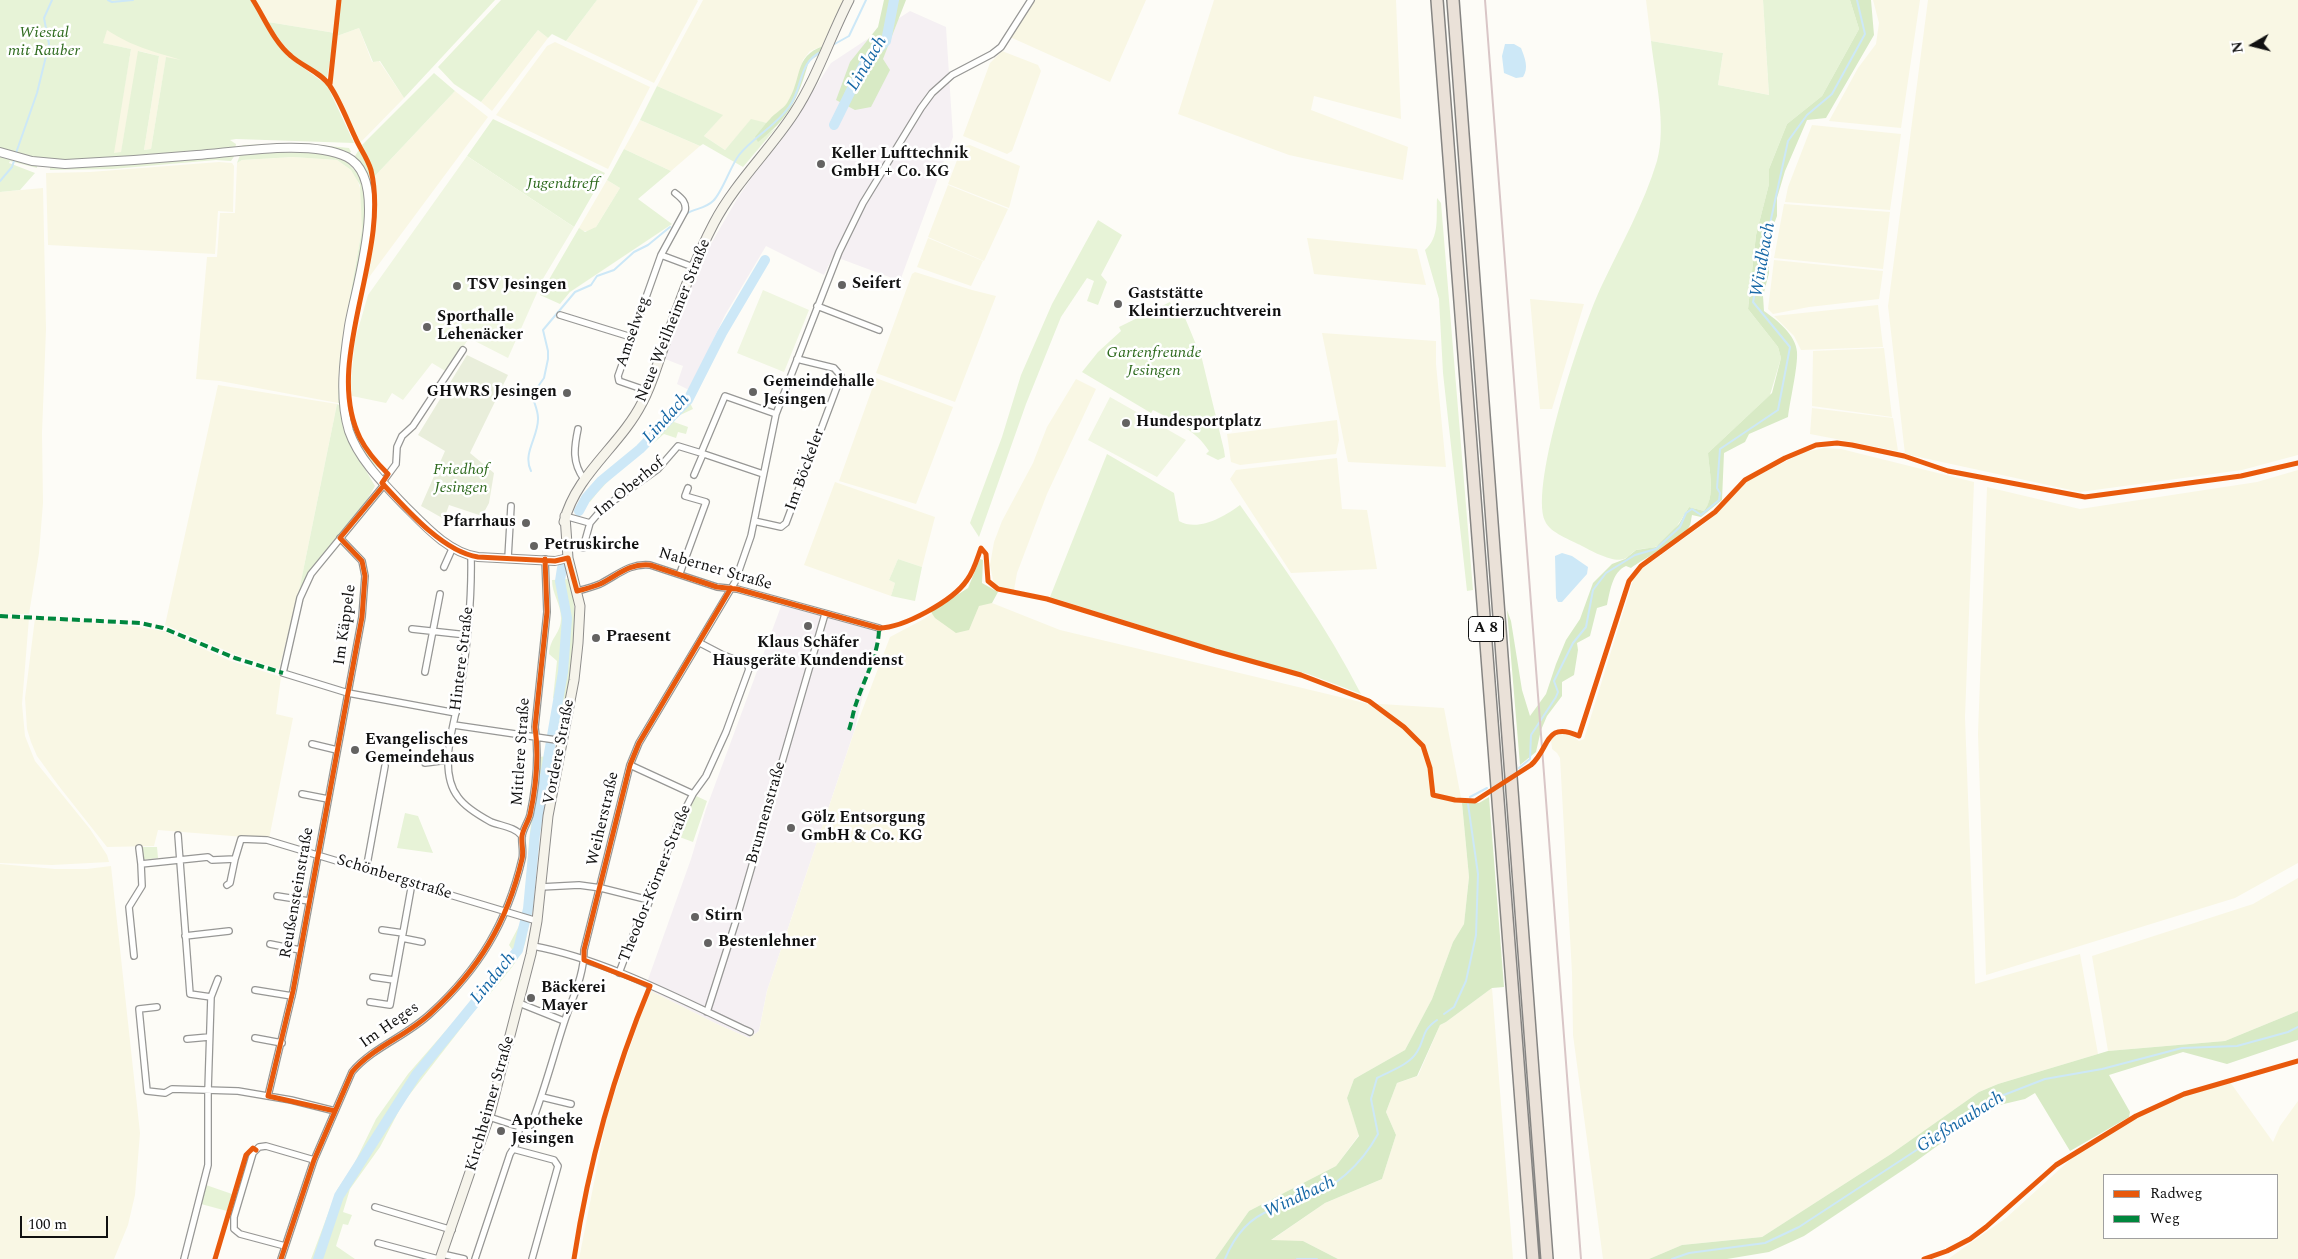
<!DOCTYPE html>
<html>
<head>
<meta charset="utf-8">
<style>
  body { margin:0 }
  #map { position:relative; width:2298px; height:1259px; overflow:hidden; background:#fdfcf7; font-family:Spectral,serif }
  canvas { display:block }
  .legend { position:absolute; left:2103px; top:1174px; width:175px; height:65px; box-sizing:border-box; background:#fff; border:1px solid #a0a0a0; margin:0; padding:6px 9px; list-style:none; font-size:15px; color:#111 }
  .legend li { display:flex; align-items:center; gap:10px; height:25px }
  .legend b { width:25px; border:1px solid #a0a0a0 }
  .north { position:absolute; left:2228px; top:20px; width:50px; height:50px; -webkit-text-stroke:4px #fff; paint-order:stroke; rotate:262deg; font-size:14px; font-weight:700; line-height:20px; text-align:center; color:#111 }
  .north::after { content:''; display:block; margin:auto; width:18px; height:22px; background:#111; clip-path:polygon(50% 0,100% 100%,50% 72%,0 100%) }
  .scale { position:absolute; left:20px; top:1216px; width:88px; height:22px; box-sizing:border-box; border:2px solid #111; border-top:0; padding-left:6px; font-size:15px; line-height:18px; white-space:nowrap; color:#111; -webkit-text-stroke:4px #fff; paint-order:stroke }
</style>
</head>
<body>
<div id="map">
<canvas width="2298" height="1259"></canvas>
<ul class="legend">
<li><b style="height:6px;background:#e8590c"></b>Radweg</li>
<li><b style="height:6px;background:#00873e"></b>Weg</li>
</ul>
<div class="north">N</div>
<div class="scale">100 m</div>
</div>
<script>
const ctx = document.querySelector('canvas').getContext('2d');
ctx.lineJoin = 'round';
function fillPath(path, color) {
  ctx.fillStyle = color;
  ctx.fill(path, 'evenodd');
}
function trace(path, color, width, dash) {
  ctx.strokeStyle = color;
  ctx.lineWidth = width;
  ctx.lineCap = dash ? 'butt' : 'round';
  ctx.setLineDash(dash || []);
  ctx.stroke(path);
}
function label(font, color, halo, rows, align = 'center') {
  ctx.font = font + ' Spectral,serif';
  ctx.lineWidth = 5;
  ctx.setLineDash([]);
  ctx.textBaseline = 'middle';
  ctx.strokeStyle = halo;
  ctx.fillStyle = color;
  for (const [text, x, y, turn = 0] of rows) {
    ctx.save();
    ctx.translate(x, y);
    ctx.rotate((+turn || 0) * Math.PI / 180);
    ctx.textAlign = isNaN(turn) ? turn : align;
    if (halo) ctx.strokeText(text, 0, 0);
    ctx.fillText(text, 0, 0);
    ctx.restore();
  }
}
fillPath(new Path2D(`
  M910,11L946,27L953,137L900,281L833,256L824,275L766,246L725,315L689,390L677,384L683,366L665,359L690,286L701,261L737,199L754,174L781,141L831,63Z
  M783,601L879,628L854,732L767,991L759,1031L749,1038L717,1024L645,988L691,859L706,809Z`), '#f5f0f3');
fillPath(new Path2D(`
  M255,0H337L335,33L268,22Z
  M597,0H697L698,1L654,83L566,41Z
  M703,0H845L823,46L810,51L803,60L797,84L787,104L767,123L751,120L725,150L704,136L722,115L657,86Z
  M1032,0H1146L1110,82L1010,37Z
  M1214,0H1396L1401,119L1314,96L1311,110L1408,147L1403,180L1289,155L1178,114Z
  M1646,0H1763L1769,95L1718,85L1723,53L1651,41Z
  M1873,0H1920L1901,128L1829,121L1858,68L1876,44L1879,23Z
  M1928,0H2298V455L2242,470L2080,492L1905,454L1888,306Z
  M109,12L221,27L217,68L166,58L151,149L144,150L159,56L139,51L121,153H113L131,49L102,43Z
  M359,28L372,62L379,61L404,98L360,143L332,83L337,36Z
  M538,30L548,38L492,111L481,102Z
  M555,42L650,87L608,169L496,115L547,46Z
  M1002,51L1038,65L1041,71L1012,151L1007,154L963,136L990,63Z
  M455,91L488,117L367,280L375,228L374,177Z
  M640,120L700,146L671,171L624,149Z
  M1812,125L1901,134L1890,210L1785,202L1788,187Z
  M970,145L1020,166L1009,208L948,184L962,147Z
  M294,157L337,160L351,170L356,176L362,194V229L340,353L338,403L220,381L196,379L207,257H217L220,213H235L237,163L242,160Z
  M219,162L232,163L234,166L233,212L218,211L215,254L48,245L46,173L90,172Z
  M607,180L620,188L596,227L591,231H580L579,228Z
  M948,185L1008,209L984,261L928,237Z
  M43,188L46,329L42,433L43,503L39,553L29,614H0V192Z
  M1784,204L1890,212L1883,269L1774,258Z
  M928,238L983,261L971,286L917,267Z
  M1307,238L1417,249L1426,285L1314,274Z
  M1774,260L1883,271L1879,299L1809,307L1773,314L1768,309Z
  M915,272L972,290L996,296L955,402L876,373L912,274Z
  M1530,299L1584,304L1552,409H1540Z
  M1878,305L1883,347L1801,350L1794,336L1774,316Z
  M1322,333L1436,341V364L1446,467L1348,462Z
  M1884,348L1892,417L1812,406L1813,351Z
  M876,378L953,407L916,504L839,481Z
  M1076,379L1096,389L1047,494L1017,573L1014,590L997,587L994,585L990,565L994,542L1002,521L1033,463L1047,427Z
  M218,385L337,404L298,596L279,669L234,654L165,625Z
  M1812,408L1893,418L1898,451L1810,434Z
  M1337,420L1339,440L1336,454L1240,465L1231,462L1227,434Z
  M1824,448L1841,449L1974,482L1965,717L1975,984L2080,954L2098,1054L1998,1084L1979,1092L1891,1154L1762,1237L1682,1245L1649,1259H1603L1573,1035L1572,973L1560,758L1557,753L1552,749L1551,740L1556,735L1564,733L1570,734L1579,741L1584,739L1635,574L1708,521L1745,482L1804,452Z
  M1337,458L1342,509L1367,510L1377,569L1291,573L1230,479L1236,470Z
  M2298,470V863L2235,898L1986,975L1978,734L1987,487L2080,509L2257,482Z
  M835,482L935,517L922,567L898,559L889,580L895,583L891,596L804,565Z
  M968,588L992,603L1060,630L1365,703L1444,708L1462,803L1469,877L1464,924L1453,942L1432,999L1405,1050L1354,1079L1347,1098L1359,1135L1336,1166L1249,1211L1215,1259H579L607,1116L649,990L717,1024L749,1038L759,1031L767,991L854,732L890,637L924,619Z
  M0,617L29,618L22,704L25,736L35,761L90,829L107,855L109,862L52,865L0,863Z
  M35,618L132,626L164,631L228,660L281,677L276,714L293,718L269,839L158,830L154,846L107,847L58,785L37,756L31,742L27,729L25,698Z
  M0,864L55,869H87L111,866L140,1133L135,1195L128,1225L114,1259H0Z
  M2298,878V1011L2225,1041L2108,1051L2092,956L2253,904Z
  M1492,988L1513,1259H1338L1303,1241H1270L1325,1203L1382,1179L1396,1135L1386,1112L1397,1083L1418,1076L1440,1025L1446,1022Z
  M2230,1082L2273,1142L2280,1126L2298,1101V1259H1948L2006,1218L2094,1138L2181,1095ZM2104,1175H2277V1238H2104Z`), '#f9f7e4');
fillPath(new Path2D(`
  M0,0H251L276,42L287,56L327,85L354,143L236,139L230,140L236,144L235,149L111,165L235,155L231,161L216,160L112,169L52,170H50V166L37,165V168L10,161L9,163L35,173L20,190L0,192ZM107,30C133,47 152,51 181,60L166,57L151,149L144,150L159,56L138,51L121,152L114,153L131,49L103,43Z
  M340,0H495L404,98L380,61L373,62L359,28L337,36Z
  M501,0H597L566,41L552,34L548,38L538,30L481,102L454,84L438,67Z
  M1763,0H1850L1859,29L1822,96L1787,124L1769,169V184L1756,235L1748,309L1778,347L1781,358L1770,395L1708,453C1709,471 1716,497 1704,511L1689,507C1682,519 1668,542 1655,547C1649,549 1642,548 1636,550C1632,552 1629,557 1624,559C1614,563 1591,551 1582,546C1571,540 1550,533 1545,521C1529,485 1583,324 1602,285C1621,245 1644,204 1657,161C1667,126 1655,77 1651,41L1723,53L1718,85L1769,95Z
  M268,22L335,33L327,78C303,71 280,43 268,22Z
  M434,73L455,91L374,177L369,159L362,145Z
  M657,86L723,115L704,136L725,150L751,119L767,123L756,137L758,141L776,128L743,167L703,144L700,146L640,120Z
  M493,119L605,173L574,227L467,156Z
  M299,143L349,148L351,152L348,154L241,146L244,145Z
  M360,148C402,198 331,352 353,425C360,448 370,452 382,469L374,465L358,444L351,425L347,404L346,370L370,188L365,173L355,156Z
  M624,149L671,171L638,199L672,224L570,292L560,304L540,295L579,228L585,232L596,227L620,188L607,180Z
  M280,152L319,153L338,157L346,161L358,174L365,192V225L341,403H338L340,353L362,229L360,185L351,170L337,160L293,157L242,160L237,163L240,155Z
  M1437,198L1441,203L1473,590L1467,591L1443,373L1439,299L1425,250C1440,237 1436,217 1437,198Z
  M1098,220L1122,235L1101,275L1107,282L1098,305L1087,301L1094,281L1087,278L1061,317L1026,404L979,537L970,523L1002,437L1021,375L1052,304Z
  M1170,302L1178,316L1183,313L1202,359L1224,450L1225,457L1218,460L1206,454L1209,451C1196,430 1174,421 1153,410L1151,413L1082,372L1098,352L1121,331L1119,327Z
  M689,401L693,409L676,417L674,422L688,427L686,434L678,432L676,438L664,434C639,456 610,475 590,502L586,500L602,482L641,450Z
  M337,404L341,406L343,427L348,440L375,486L364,505L317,561L298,596Z
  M1107,454L1174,493L1179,521C1198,532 1224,517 1240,505C1283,566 1327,627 1361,694L1308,674L1258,662L1050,597Z
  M898,559L922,567L915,601L891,596L895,583L889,580Z
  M569,579C583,631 570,679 560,731L554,734L560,703L553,698L557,661L549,654C550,637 561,634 561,618C561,604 552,594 552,580Z
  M547,756L532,842L538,843L531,909L524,914L529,841L539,757Z
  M694,795L707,801L693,842L674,835Z
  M405,813L418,816L433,853L397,848Z
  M139,847H157L158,858L141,860Z
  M520,924L527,929C528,954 504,976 490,994L483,987L513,951L509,945Z
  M462,1012L469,1018L403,1103L380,1147L350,1189L343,1212L352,1215L348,1225L343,1224L336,1246L355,1259H311L337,1190L354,1164L376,1119L408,1074Z
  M206,1185L232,1194L227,1211L201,1204Z`), '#e7f3d7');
fillPath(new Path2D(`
  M884,0H906L883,59L890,70L871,107L855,110L836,100L850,62L878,27Z
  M1850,0H1871L1874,35L1826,118L1807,120L1785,171L1777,198V216L1769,237V273L1763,296L1764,311C1777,320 1796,335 1797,352C1798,367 1790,400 1788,417L1749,434L1745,442L1724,453L1722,500L1701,517L1692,515C1691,519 1691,524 1689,527C1682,540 1644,558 1631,568L1626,566C1612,572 1610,592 1607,605L1597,608L1590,636L1577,643L1578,650L1574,675L1562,682V696L1547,716L1541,730L1536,752L1520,765L1507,610L1511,621L1522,690L1530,716L1546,694L1556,664L1566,640L1580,619L1593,583L1612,564L1625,559L1636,550L1656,547L1679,524L1689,507L1704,511C1716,496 1709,471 1708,453L1772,393L1781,358L1778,347L1748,309L1756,235L1769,184V169L1787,124L1822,96L1859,29Z
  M823,46L817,56L809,61C798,98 790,118 758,142L755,137C760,131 765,124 770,119C775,113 783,109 787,103C803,78 793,57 823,46Z
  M980,559L983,560L982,583L998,592L992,603L979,606L969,630L956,633L935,618L931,612L968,588Z
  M1489,797L1504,987L1492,988L1446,1022L1440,1025L1417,1076L1397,1083L1386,1112L1396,1135L1382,1179L1325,1203L1271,1240L1303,1241L1338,1259H1215L1249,1211L1336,1166L1359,1136L1347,1098L1354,1079L1405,1050L1432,999L1453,942L1464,924L1469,877L1462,803H1479Z
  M2298,1011V1040L2227,1064L2183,1052L2109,1075L2130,1112L2129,1117L2070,1151L2035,1093L2025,1099L1991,1107L1915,1162L1804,1236L1769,1252L1727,1259H1649L1682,1245L1762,1237L1891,1154L1979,1092L1998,1084L2108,1051L2225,1041Z`), '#d8eac5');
fillPath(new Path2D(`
  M467,355L508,375L470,453L494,473L489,503L482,516L449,505L444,519L421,506L445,451L418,435Z`), '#e9eedb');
fillPath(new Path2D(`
  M467,156L574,227L544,277L508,358L469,338L447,372L432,363L403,400L392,393L386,403L352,396L351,382L355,340L368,295Z
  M763,290L809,310L784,372L737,353Z
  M1110,397L1186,440L1157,477L1088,440Z`), '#f0f6e1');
fillPath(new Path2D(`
  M1505,44H1514L1521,48C1525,58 1529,68 1523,77L1516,78L1504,73L1502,56Z
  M1562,553L1572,556L1588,567L1587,574L1562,602H1558L1556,598L1555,556Z`), '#cde8f7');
trace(new Path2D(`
  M108,0L112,2L133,0
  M831,46L849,36L866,0
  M16,153L37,93L49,44L44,18L52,0
  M0,181L12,167L15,158
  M686,214C695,208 705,209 713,201C722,193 730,167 739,155C753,137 776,126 789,107C804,87 797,62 823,51
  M531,471C522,453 539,436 538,418C538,410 534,403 532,395L544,378L548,359V351L543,330L575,292L591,285L597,276L614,270L634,252L648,245L670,227
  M1519,768L1530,759L1531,735L1556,697L1558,692L1554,681L1573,643L1586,627L1593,590L1606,573L1635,555L1656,549L1680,527L1686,513L1692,509L1701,515L1719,500L1720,493L1717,488L1720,449L1778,410L1790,347L1753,302L1788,141L1807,115L1832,94L1865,34L1857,0
  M1470,797L1487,788
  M1444,1014L1454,1007L1466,981L1476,935L1478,874L1468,804
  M1225,1259C1234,1237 1249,1218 1271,1210C1281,1206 1292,1205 1301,1201C1335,1188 1361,1165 1378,1134L1371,1099L1377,1078C1390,1071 1409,1065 1417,1052C1426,1038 1420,1032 1437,1020
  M1297,1259H1317
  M1672,1259L1689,1253L1765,1243L1799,1227L1996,1098L2045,1079L2102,1069L2182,1048L2237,1046L2288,1032L2298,1027`), '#cde8f7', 2);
trace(new Path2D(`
  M834,125L865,62L886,41L894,0
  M579,511L586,498L601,481L640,449L688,400L722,333L765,260
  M318,1259L339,1196L416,1075L518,950L528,909L535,834L563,672L567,618L560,581L562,568`), '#cde8f7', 10);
const minor = new Path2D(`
  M661,255L693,267
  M817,306L879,330
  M560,315L631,337
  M648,391L619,381L618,376L661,255L685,211C687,202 681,198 675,193
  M578,429C574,448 572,463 584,479
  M701,453L763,474
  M694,475L703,454
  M382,483L396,464L397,447L402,436L413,426L463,350
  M384,485L311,574L300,598L283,673L348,693L456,713
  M565,516L590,523
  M754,521L781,527L786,523L841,376L834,368L797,359
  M583,548L590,523L602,509L658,469L678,446L701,453L725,396L776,414
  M471,556C472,602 467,648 460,693C456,715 448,739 448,761C448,773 450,787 458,797C465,807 480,816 491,822C501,826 515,827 522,836
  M508,558L511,506
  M444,567L453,547
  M680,573L706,502L685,496L688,488
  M577,591C585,589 593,587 600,584C618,575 629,563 650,565L717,587L737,589L879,628
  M412,629L467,635
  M425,672L440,594
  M454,725L563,741
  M312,744L337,750
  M425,763L448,760
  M630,765L693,794
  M302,794L328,799
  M178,835L190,994L211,997L208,1091V1165L184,1259
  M139,848L141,864
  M366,870L385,766
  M227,885L230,883L235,859
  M541,887L579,885L601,888L649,900
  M277,896L309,901
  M382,930L403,933
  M185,936L229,931
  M402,938L422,942
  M270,944L300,950
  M533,946C605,959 683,1001 750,1032
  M134,956L129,907L142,886L141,864L208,857L212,860L235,859L241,839L267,840L537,921
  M619,973L639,920L644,916L677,825L693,794L706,776L726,732L749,669L747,664L723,655L700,643
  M373,977L394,980
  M255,990L292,996
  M211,997L218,979
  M370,1002L390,1005L412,883
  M519,1003L564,1021
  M157,1007L139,1009L147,1091L165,1093L172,1089L238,1091L291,1100L335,1111
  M707,1012L735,924L825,614
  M255,1038L282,1043
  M187,1039L209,1037
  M268,1096L293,991L362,617L365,576L362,561L340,538
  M542,1097L571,1104
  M489,1117L520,1127
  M513,1149L554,1160L558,1166L532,1259
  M375,1207L452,1230
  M378,1243L438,1259
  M285,1246L240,1234L234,1229V1217L253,1153L259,1147L266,1146L314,1160
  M442,1254L464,1259
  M281,1259L314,1160L352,1072C373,1047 407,1036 431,1013C479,969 507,923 522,859C524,851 521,843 522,836C523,829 528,822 530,815C536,787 539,755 535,727L547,612L545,559
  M475,1259L510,1154L515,1146L520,1127L531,1125C544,1092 553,1057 564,1023C572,998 584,977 584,950L630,765L639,743L735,582L751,536L776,414L839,252L863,203L921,108L932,93L952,75L992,54L1001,47L1031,0`);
const tertiary = new Path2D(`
  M0,152L32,161L65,164C109,162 153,159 197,155C237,152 311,139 347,157C392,180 355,288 349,326C344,359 339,398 349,431C359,460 384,484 405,506C425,526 449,553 478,557L555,561L568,558`);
const secondary = new Path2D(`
  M564,522C576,474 620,446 642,403C652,385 657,365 664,346C679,304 693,263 714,223C735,183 770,150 794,113C817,78 830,37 849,0
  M440,1259L489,1117L531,954L537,921L548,816L574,680L578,643L580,606L568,558L565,516`);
const motorway = new Path2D(`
  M1437,0L1533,1259
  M1453,0L1547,1259`);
trace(minor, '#979795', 8);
trace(tertiary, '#979795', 10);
trace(secondary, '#8e8d8b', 11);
trace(motorway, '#858482', 14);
trace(minor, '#fffffe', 5.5);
trace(tertiary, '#fffffe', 8);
trace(secondary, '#f6f4eb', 9);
trace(motorway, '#eae1d8', 11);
trace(new Path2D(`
  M1485,0L1581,1259`), '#d9c6c7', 2);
trace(new Path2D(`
  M0,616L140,623L163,628L235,658L283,673
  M849,730C852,721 853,712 856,704C864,679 879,654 879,628H883`), '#00873e', 4, [8, 4]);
trace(new Path2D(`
  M253,0C265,19 274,42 291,56C302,66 322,73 330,86C340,101 347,120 355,137C360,149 367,157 371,170C391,254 322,361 360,438C367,452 377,463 388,474L382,483C405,508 443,552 478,557L555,561L568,558L577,591C585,589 593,587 600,584C618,575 629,563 650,565L717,587L737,589L879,628C903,628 953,601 967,580C974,571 977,559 981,548L986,554L988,581L998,589L1047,599L1215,651L1301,675L1369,701L1404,727L1423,746L1430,768L1433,795L1455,800L1475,801L1531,765C1550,749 1544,720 1579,736L1629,581L1641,566L1715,512L1745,480L1785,458L1816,445L1837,443L1852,445L1904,456L1948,471L2085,497L2241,476L2298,463
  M330,84L339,0
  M335,1111L268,1096L293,991L362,617L365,576L362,561L340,538L384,485
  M215,1259L246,1155L253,1148L256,1150
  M281,1259L314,1160L352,1072C373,1047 407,1036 431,1013C479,969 507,923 522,859C524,851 521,843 522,836C523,829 528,822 530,815C536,787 539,755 535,727L547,612L545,559
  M574,1259C588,1167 614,1072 650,986L584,960V950L630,765L639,743L731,588
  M1924,1259L1947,1251L1970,1239L1986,1227L2056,1165L2136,1116L2184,1094L2298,1061`), '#e8590c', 5);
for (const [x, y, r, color] of [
  [821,164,5,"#646362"],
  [842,285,5,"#646362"],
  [457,286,5,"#646362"],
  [1118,304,5,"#646362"],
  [427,327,5,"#646362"],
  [753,392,5,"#646362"],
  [567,393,5,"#646362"],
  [1126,423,5,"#646362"],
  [526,523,5,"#646362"],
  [534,546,5,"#646362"],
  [808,626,5,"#646362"],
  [596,638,5,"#646362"],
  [355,750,5,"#646362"],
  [791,828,5,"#646362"],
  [695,917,5,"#646362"],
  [708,943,5,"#646362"],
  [531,998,5,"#646362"],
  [501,1131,5,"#646362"]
]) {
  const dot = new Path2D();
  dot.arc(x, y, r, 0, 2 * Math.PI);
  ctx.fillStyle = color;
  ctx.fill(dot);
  trace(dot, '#fff', 2);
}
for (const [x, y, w] of [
  [1486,629,35]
]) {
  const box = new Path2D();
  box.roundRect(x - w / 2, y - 12.5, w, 25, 4);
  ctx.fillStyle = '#fff';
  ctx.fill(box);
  trace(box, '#111', 1);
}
label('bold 15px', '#111', null, [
  ["A 8",1486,629]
]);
label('italic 16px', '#2f6b1f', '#fff', [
  ["Wiestal",44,34],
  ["mit Rauber",44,52],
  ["Jugendtreff",563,185],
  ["Gartenfreunde",1154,354],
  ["Jesingen",1154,372],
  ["Friedhof",461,471],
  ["Jesingen",461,489]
]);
label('bold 16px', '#111', '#fff', [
  ["Keller Lufttechnik",831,155],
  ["GmbH + Co. KG",831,173],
  ["Seifert",852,285],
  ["TSV Jesingen",467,286],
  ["Gaststätte",1128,295],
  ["Kleintierzuchtverein",1128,313],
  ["Sporthalle",437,318],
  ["Lehenäcker",437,336],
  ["Gemeindehalle",763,383],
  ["Jesingen",763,401],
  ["GHWRS Jesingen",557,393,"right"],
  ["Hundesportplatz",1136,423],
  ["Pfarrhaus",516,523,"right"],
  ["Petruskirche",544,546],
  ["Praesent",606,638],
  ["Klaus Schäfer",808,644,"center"],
  ["Hausgeräte Kundendienst",808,662,"center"],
  ["Evangelisches",365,741],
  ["Gemeindehaus",365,759],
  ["Gölz Entsorgung",801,819],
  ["GmbH & Co. KG",801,837],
  ["Stirn",705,917],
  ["Bestenlehner",718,943],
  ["Bäckerei",541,989],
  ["Mayer",541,1007],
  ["Apotheke",511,1122],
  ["Jesingen",511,1140]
], 'left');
label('16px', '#111', '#fff', [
  ["Neue Weilheimer Straße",674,321,-68],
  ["Amselweg",634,332,-71],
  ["Im Böckeler",806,470,-70],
  ["Im Oberhof",630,488,-39],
  ["Naberner Straße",715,570,16],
  ["Im Käppele",346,625,-82],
  ["Hintere Straße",463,659,-83],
  ["Mittlere Straße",522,752,-86],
  ["Vordere Straße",560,752,-79],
  ["Brunnenstraße",767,813,-74],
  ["Weiherstraße",604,819,-77],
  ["Schönbergstraße",394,878,17],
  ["Theodor-Körner-Straße",656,884,-68],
  ["Reußensteinstraße",298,893,-80],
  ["Im Heges",390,1026,-35],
  ["Kirchheimer Straße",491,1104,-74]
]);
label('italic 18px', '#1768a6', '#fff', [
  ["Lindach",868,64,-59],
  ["Windbach",1764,260,-80],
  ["Lindach",667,419,-48],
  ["Lindach",494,979,-51],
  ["Gießnaubach",1961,1123,-32],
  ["Windbach",1300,1198,-25]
]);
</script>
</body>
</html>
